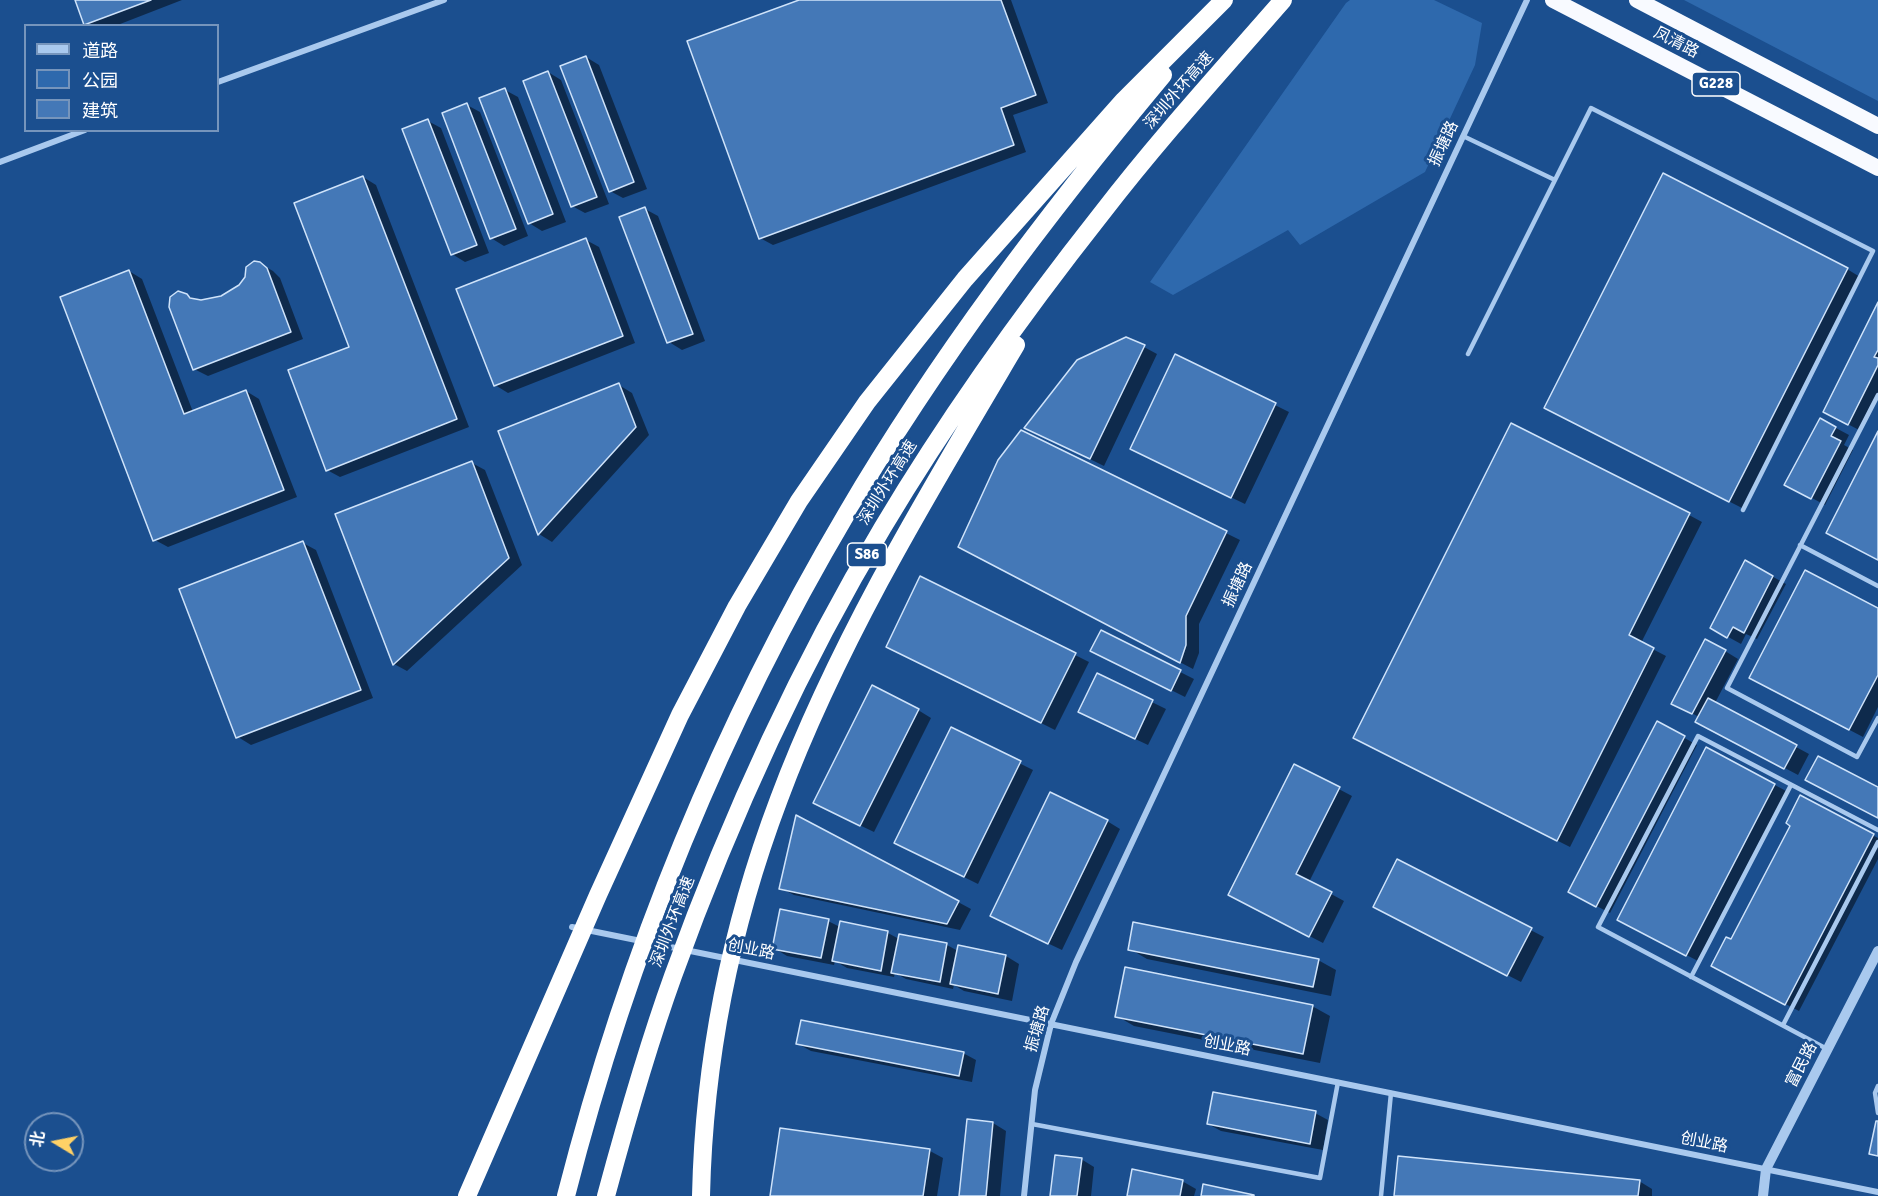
<!DOCTYPE html>
<html>
<head>
<meta charset="utf-8">
<style>
  body { margin:0 }
  #map { position:relative; width:1878px; height:1196px; overflow:hidden; background:#1b4f8f; font-family:Signika,"Noto Sans SC",sans-serif }
  canvas { display:block }
  .legend { position:absolute; left:24px; top:24px; width:195px; height:108px; box-sizing:border-box; background:#1b4f8f; border:2px solid #7695bc; margin:0; padding:8px 10px; list-style:none; font-size:18px; color:#fff }
  .legend li { display:flex; align-items:center; gap:12px; height:30px }
  .legend b { width:30px; border:2px solid #7695bc }
  .north { position:absolute; left:24px; top:1112px; width:60px; height:60px; box-sizing:border-box; background:#1b4f8f; border:2px solid #7695bc; border-radius:50%; rotate:280deg; font-size:16px; font-weight:700; line-height:24px; text-align:center; color:#fff }
  .north::after { content:''; display:block; margin:auto; width:21px; height:27px; background:#ffd166; clip-path:polygon(50% 0,100% 100%,50% 72%,0 100%) }
</style>
</head>
<body>
<div id="map">
<canvas width="1878" height="1196"></canvas>
<ul class="legend">
<li><b style="height:8px;background:#a9c9ee"></b>道路</li>
<li><b style="height:16px;background:#2e69ad"></b>公园</li>
<li><b style="height:16px;background:#4478b7"></b>建筑</li>
</ul>
<div class="north">北</div>
</div>
<script>
const ctx = document.querySelector('canvas').getContext('2d');
ctx.lineJoin = 'round';
function fillPath(path, color) {
  ctx.fillStyle = color;
  ctx.fill(path, 'evenodd');
}
function trace(path, color, width, dash) {
  ctx.strokeStyle = color;
  ctx.lineWidth = width;
  ctx.lineCap = dash ? 'butt' : 'round';
  ctx.setLineDash(dash || []);
  ctx.stroke(path);
}
function label(font, color, halo, rows, align = 'center') {
  ctx.font = font + ' Signika,"Noto Sans SC",sans-serif';
  ctx.lineWidth = 6;
  ctx.setLineDash([]);
  ctx.textBaseline = 'middle';
  ctx.strokeStyle = halo;
  ctx.fillStyle = color;
  for (const [text, x, y, turn = 0] of rows) {
    ctx.save();
    ctx.translate(x, y);
    ctx.rotate((+turn || 0) * Math.PI / 180);
    ctx.textAlign = isNaN(turn) ? turn : align;
    if (halo) ctx.strokeText(text, 0, 0);
    ctx.fillText(text, 0, 0);
    ctx.restore();
  }
}
fillPath(new Path2D(`
  M1350,0H1434L1482,23L1475,65L1425,172L1300,245L1288,230L1173,295L1150,282L1346,3Z
  M1684,0H1878V101Z`), '#2e69ad');
fillPath(new Path2D(`
  M76,0H182L115,26L85,24Z
  M803,0H1011L1048,103L1013,115L1026,152L773,245L760,238Z
  M586,57L599,65L647,189L623,198L610,191Z
  M548,72L561,80L609,204L585,213L572,206Z
  M505,90L518,97L566,222L542,231L529,223Z
  M467,105L480,112L528,236L504,246L491,238Z
  M428,121L441,128L489,253L465,262L452,254Z
  M363,177L376,185L469,427L340,477L327,470L351,347Z
  M645,209L658,216L705,341L682,350L669,342Z
  M586,240L599,247L635,343L508,393L495,385Z
  M259,263L273,271L280,278L303,339L208,376L194,369L187,295L195,300L211,301L231,293Z
  M1847,269L1860,277L1742,508L1559,415Z
  M129,271L142,279L193,412L246,391L259,399L297,497L168,547L155,540Z
  M1878,306V398L1861,431L1838,419Z
  M1144,347L1157,354L1104,466L1039,434Z
  M1176,356L1289,412L1245,504L1145,456Z
  M619,385L632,393L649,435L552,542L539,534L500,431Z
  M1821,420L1849,435L1844,445L1853,450L1825,505L1786,484Z
  M1021,432L1240,540L1199,624V653L1193,669L973,554Z
  M472,463L485,470L522,565L407,671L394,664Z
  M1689,515L1702,522L1641,643L1666,656L1570,847L1368,745Z
  M303,543L316,550L373,698L251,745L238,737Z
  M1746,562L1786,584L1757,639L1746,634L1741,644L1712,628Z
  M921,578L1089,662L1055,730L901,653Z
  M1878,610V707L1863,737L1764,685Z
  M1101,632L1194,679L1185,697L1105,657Z
  M1725,651L1738,659L1715,703L1809,754L1798,775L1710,728L1699,717L1673,703Z
  M1097,675L1166,709L1148,745L1093,719Z
  M918,710L931,718L874,832L828,810Z
  M1658,723L1697,745L1610,913L1583,899Z
  M951,729L1033,770L978,884L909,850Z
  M1707,749L1788,792L1700,962L1632,927Z
  M1295,766L1352,796L1309,882L1344,901L1323,943L1243,902Z
  M1801,797L1878,838V859L1799,1011L1726,973L1732,941L1792,825Z
  M1107,821L1120,829L1062,950L1005,923Z
  M1398,861L1544,937L1521,982L1388,914Z
  M781,888L958,902L971,909L960,930L794,895Z
  M828,921L840,927L841,923L888,933L899,939L900,935L947,945L958,951L1006,956L1019,964L1012,1001L964,991L954,985L953,989L906,979L895,973L894,977L847,968L835,961L834,965L787,956L774,948Z
  M1130,949L1318,960L1336,970L1331,996L1147,959Z
  M1312,1006L1330,1016L1320,1063L1134,1026L1117,1016Z
  M798,1044L963,1053L976,1060L972,1082L811,1051Z
  M1315,1113L1328,1120L1323,1150L1221,1131L1208,1124Z
  M968,1120L993,1123L1006,1131L1000,1196H961Z
  M930,1151L943,1158L937,1196H772Z
  M1081,1159L1094,1167L1091,1196H1051Z
  M1182,1181L1196,1189L1194,1196H1128Z
  M1639,1181L1652,1189V1196H1395Z`), '#0007');
const building = new Path2D(`
  M75,0H151L84,25Z
  M799,0H1001L1036,95L1001,108L1014,145L759,239L687,41Z
  M586,56L634,182L609,192L560,66Z
  M548,71L597,197L571,207L523,81Z
  M505,88L553,214L528,224L479,98Z
  M467,103L516,229L490,239L442,113Z
  M428,119L477,245L451,255L402,129Z
  M1663,173L1848,268L1729,502L1544,408Z
  M363,176L457,419L326,471L288,370L349,347L294,203Z
  M645,207L693,334L667,343L619,217Z
  M586,238L623,336L494,386L456,289Z
  M254,261L260,262L267,268L291,332L193,370L169,307L170,297L178,291L187,294L190,298L201,300L221,296L239,285L245,277L246,267Z
  M129,270L184,414L246,390L284,490L153,541L60,297Z
  M1878,302V350L1874,357L1878,358V365L1848,425L1823,412Z
  M1126,337L1145,345L1090,459L1024,428L1077,360Z
  M1175,354L1276,403L1231,498L1130,449Z
  M619,383L636,427L538,535L498,431Z
  M1820,418L1836,427L1831,436L1841,441L1811,499L1784,485Z
  M1511,423L1690,513L1629,635L1654,648L1557,841L1353,738Z
  M1021,430L1227,531L1186,616V645L1180,663L958,547L998,460Z
  M1878,431V560L1826,533Z
  M472,461L509,558L393,665L335,514Z
  M303,541L361,690L236,738L179,589Z
  M1745,560L1773,576L1744,633L1733,627L1727,638L1710,628Z
  M1805,570L1878,608V675L1849,730L1749,678Z
  M920,576L1076,653L1041,723L886,647Z
  M1101,630L1181,670L1171,691L1090,651Z
  M1705,639L1726,650L1692,714L1671,704Z
  M1097,673L1153,700L1135,739L1078,712Z
  M872,685L919,709L860,826L813,803Z
  M1708,698L1797,745L1784,769L1695,722Z
  M1657,721L1685,736L1596,907L1568,892Z
  M951,727L1021,761L964,877L894,843Z
  M1706,747L1775,784L1686,956L1617,920Z
  M1818,756L1878,787V818L1805,780Z
  M1294,764L1340,787L1296,874L1332,892L1309,937L1228,895Z
  M1050,792L1108,820L1048,944L990,916Z
  M1800,795L1874,834L1785,1005L1711,966L1726,937L1731,939L1790,826L1786,823Z
  M796,815L959,901L947,924L779,889Z
  M1397,859L1532,928L1507,976L1373,907Z
  M780,909L829,919L821,958L772,949Z
  M840,921L888,931L881,971L832,961Z
  M1133,922L1319,959L1313,987L1128,950Z
  M899,934L947,943L940,982L891,973Z
  M958,945L1006,955L998,994L950,984Z
  M1125,967L1313,1005L1303,1054L1115,1017Z
  M801,1020L964,1052L959,1076L796,1044Z
  M1213,1092L1316,1111L1310,1144L1207,1124Z
  M967,1119L993,1122L986,1196H959Z
  M1876,1121H1878V1156L1869,1154Z
  M780,1128L930,1149L923,1196H770Z
  M1055,1155L1082,1158L1077,1196H1050Z
  M1398,1156L1640,1180L1638,1196H1394Z
  M1132,1169L1183,1180L1180,1196H1127Z
  M1203,1184L1254,1195V1196H1201Z`);
fillPath(building, '#4478b7');
trace(building, '#cfe3fa', 1.5);
trace(new Path2D(`
  M1463,136L1555,180
  M1468,354L1591,108L1873,251L1743,510
  M1878,395L1727,688L1857,757L1878,718
  M1800,545L1878,586
  M1691,977L1791,785
  M1783,1025L1878,842
  M1827,1049L1598,927L1698,736L1878,830
  M1878,1086L1875,1093L1878,1113
  M1032,1124L1320,1178L1338,1082
  M1381,1196L1391,1093`), '#a9c9ee', 4.5);
trace(new Path2D(`
  M218,82L444,0
  M0,162L85,130
  M572,927L1878,1192
  M1024,1196L1035,1090L1051,1024L1076,962L1527,0`), '#a9c9ee', 6);
trace(new Path2D(`
  M1763,1196L1766,1169L1878,951`), '#a9c9ee', 10);
trace(new Path2D(`
  M1553,0L1878,168
  M1637,0L1878,126`), '#f8faff', 16);
trace(new Path2D(`
  M467,1196L598,895L680,715L737,606L799,501L867,402L965,279L1124,100L1224,0
  M566,1196C627,957 721,726 847,513C938,358 1048,213 1163,75
  M606,1196C626,1122 647,1048 673,976C729,821 798,669 883,527C948,418 1023,313 1102,213C1159,139 1222,70 1283,0
  M701,1196C704,1060 731,926 779,799C838,641 930,490 1016,345`), '#fff', 18);
for (const [x, y, w] of [
  [1716,84,48],
  [867,555,39]
]) {
  const box = new Path2D();
  box.roundRect(x - w / 2, y - 12, w, 24, 4.5);
  ctx.fillStyle = '#1b4f8f';
  ctx.fill(box);
  trace(box, '#fff', 1.5);
}
label('bold 15px', '#fff', null, [
  ["G228",1716,84],
  ["S86",867,555]
]);
label('16px', '#fff', '#1b4f8f', [
  ["凤清路",1676,43,27],
  ["深圳外环高速",1179,91,-49],
  ["振塘路",1444,144,-65],
  ["深圳外环高速",888,483,-58],
  ["振塘路",1238,585,-65],
  ["深圳外环高速",673,922,-69],
  ["创业路",751,950,11],
  ["振塘路",1038,1029,-73],
  ["创业路",1227,1046,11],
  ["富民路",1802,1065,-63],
  ["创业路",1704,1143,11]
]);
</script>
</body>
</html>
